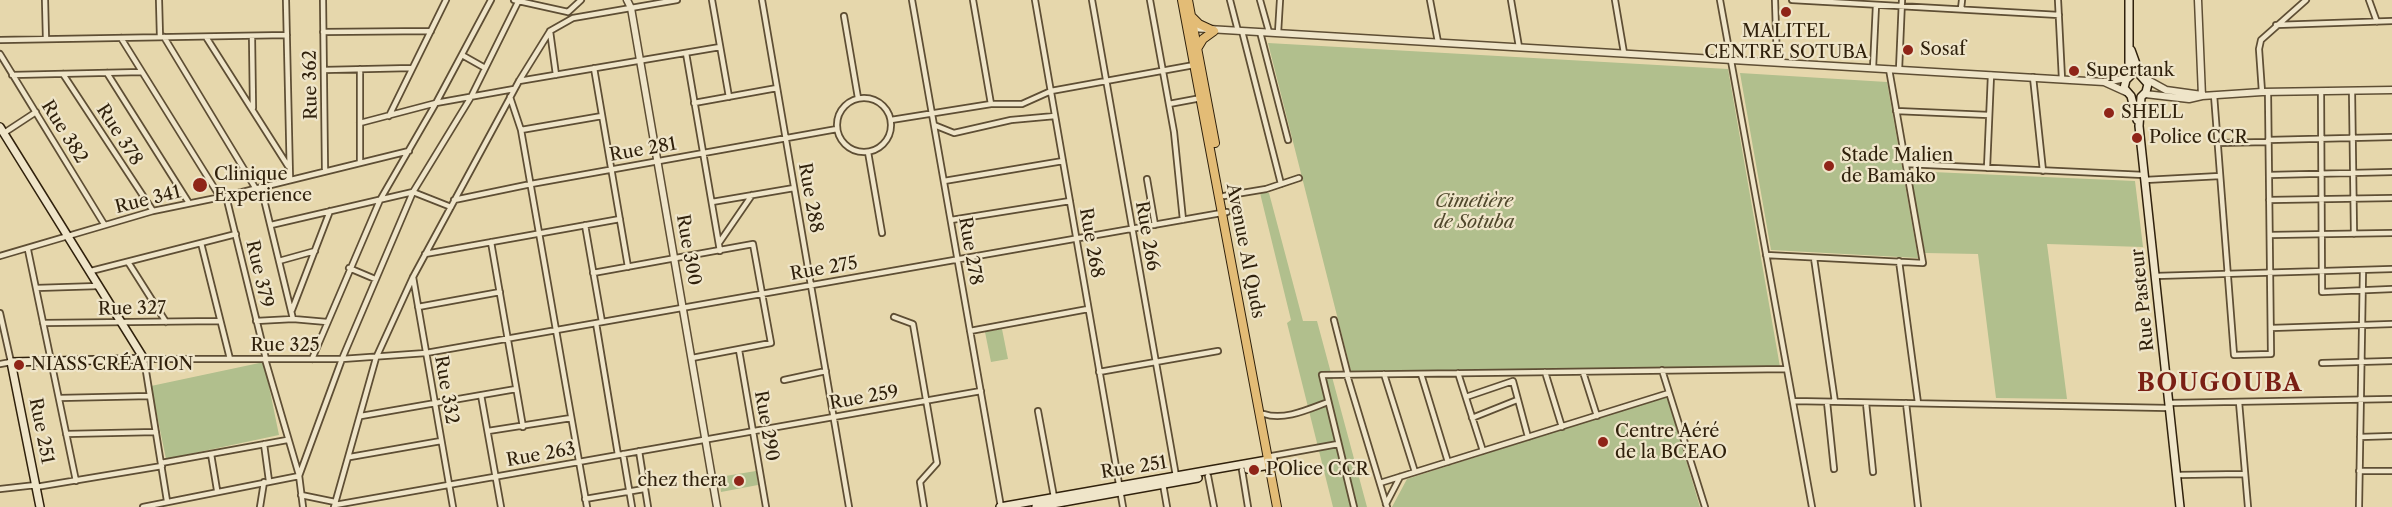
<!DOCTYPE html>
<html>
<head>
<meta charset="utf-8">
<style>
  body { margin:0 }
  canvas { display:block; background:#e6d7ac }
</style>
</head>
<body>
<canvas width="2392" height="507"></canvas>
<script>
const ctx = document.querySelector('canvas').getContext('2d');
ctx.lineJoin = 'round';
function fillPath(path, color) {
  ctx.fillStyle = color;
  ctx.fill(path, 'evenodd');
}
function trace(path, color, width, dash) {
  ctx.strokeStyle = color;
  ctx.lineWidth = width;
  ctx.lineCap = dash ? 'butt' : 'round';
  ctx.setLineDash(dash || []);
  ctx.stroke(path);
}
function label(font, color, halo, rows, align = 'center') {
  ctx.font = font + ' "Libre Caslon Text",serif';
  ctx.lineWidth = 4.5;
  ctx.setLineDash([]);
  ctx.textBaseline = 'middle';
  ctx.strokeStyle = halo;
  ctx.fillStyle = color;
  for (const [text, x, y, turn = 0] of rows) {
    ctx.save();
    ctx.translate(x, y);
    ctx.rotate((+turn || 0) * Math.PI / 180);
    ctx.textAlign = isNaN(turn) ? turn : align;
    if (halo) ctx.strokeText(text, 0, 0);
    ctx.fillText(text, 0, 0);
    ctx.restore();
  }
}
fillPath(new Path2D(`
  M1268,43L1728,69L1780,367L1351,371Z
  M1740,73L1887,82L1918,258L1771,250Z
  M1910,171L2135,181L2143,247L2047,244L2067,399L1996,398L1978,254L1925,253Z
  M1260,193H1269L1303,321H1317L1367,507H1333L1287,323L1291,320Z
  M1002,329L1008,359L991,362L985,332Z
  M264,362L279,435L166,459L151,386Z
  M1667,396L1700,507H1392L1407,479Z
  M756,471L758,485L721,492L719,477Z`), '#b1bf8d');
const minor = new Path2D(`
  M45,0L46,39
  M159,0L160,37
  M286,0L290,178
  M323,0L325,169
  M514,0L568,12
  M712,0L729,97
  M762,0L849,507
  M912,0L1001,507
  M973,0L991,104
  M1035,0L1123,507
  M1092,0L1176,476
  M1150,0L1174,132L1183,220
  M1230,0L1238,31
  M1260,0L1269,32
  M1430,0L1438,42
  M1511,0L1519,47
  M1615,0L1624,53
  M1720,0L1812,507
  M1775,0L1777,62
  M1792,0L2059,15
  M2058,0L2062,79
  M2369,0L2377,22
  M1961,9L1962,0
  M568,12L581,0
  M844,16L858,98
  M2276,25L2392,21
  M550,31L556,75
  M1242,31L1281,184
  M323,32L431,31
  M1260,32L1288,140
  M1278,33L1280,0
  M252,36L253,108
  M164,37L256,189
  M206,37L288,166
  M121,38L220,197
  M0,40L287,35
  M686,53L720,251
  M0,54L104,224
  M462,55L485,68
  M594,68L628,267
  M1873,68L1876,5
  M324,70L412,68
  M1899,70L1902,0
  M107,73L189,203
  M63,74L153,211
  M12,75L142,72
  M2033,77L2043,171
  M519,81L720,47
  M2321,91L2322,292L2392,289
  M2352,91L2354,234
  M2262,92L2259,49L2261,40L2306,0
  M2214,95L2234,355L2271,354L2268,92
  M510,97L521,130L587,507
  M837 125a27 27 0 1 1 54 0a27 27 0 1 1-54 0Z
  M694,103L777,88
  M1169,104L1201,98
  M1896,111L1989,115
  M389,116L446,0
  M891,120L991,104H1022L1051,91L1194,65
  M360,123L436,103L514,89
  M934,125L954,133L1011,120L1055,116
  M521,130L602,116
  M4,133L36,112
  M2268,140L2392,137
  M2217,143L2268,142
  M868,152L882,233
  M360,161V69
  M1906,164L2144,175
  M1987,168L1991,75
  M2269,175L2392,172
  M1147,179L1155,225
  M2145,180L2220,176
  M944,181L1063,161
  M261,187L293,319
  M226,196L266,359
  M1224,196L1266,189L1299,178
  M454,200L531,184L837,129
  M2269,200L2392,198
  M712,202L794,188
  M951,220L1070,201
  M271,225L413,192L451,207
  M585,225L602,322
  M2270,235L2392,233
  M491,242L523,427
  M201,243L230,359
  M719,243L752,195
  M28,250L76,481
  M425,254L620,219
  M1766,255L1923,263L1889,69
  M0,256L153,211L226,196L409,151
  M1814,258L1835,402
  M279,261L315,251
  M1899,261L1918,403
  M128,262L166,322
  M349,268L375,279
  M91,271L236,234
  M593,273L753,244L771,343L692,358
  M2155,276L2392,269
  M413,277L453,507
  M36,288L99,286
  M418,307L500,292
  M292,310L330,211
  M0,313L11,362L0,364
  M894,317L913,324L937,463L920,482L924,507
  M1334,320L1348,375
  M256,321L293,319L327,322
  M43,323L220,321
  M596,323L618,455
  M2271,328L2392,324
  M970,331L1088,309
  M739,350L766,507
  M265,359L299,475L303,507
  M312,359L380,200L436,103L491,0
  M2322,363L2392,361
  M1662,370L1705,507
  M1099,372L1218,351
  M1545,372L1562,427
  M1583,372L1597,416
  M1458,373L1483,451
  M1384,374L1415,472
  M1421,374L1448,462
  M1347,375L1387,507
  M784,380L826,371
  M481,395L501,507
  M1466,397L1513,381L1528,437
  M59,398L150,396
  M1793,401L2169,408
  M1827,402L1834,469
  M2239,402L2248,507
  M1866,403L1873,472
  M1906,403L1918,507
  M2169,403L2392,399
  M1038,411L1054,497
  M1264,414C1284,421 1309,409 1328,402
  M361,416L516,389
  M1472,418L1517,400
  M488,431L571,418
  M66,434L156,432
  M2360,437L2392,436
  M264,444L269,481
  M639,451L648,507
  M211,454L217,490
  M623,454L632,507
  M1272,456L1338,444
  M350,457L441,441
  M161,463L287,440
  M1242,470L1248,507
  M2359,471H2392
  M2176,475L2245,474
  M1208,476L1214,507
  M1380,483L1669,393
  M1163,484L1167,507
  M36,487L162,466
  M0,489L36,485
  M301,495L335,502
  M585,499L644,489
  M167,501L144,359H342L426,353L1227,212
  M1386,504L1400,477
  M335,505L981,391
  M143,507L299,476L342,359L413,192L471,97L519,0
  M260,507L264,482
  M334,507L376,358L413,277L519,81L550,31L573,18L677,0
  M1354,507L1322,375L1787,369
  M2359,507L2363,270`);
const tertiary = new Path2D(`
  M627,0L631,8L717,507
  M2198,0L2202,96
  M1191,28L2104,82L2127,78
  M2146,79L2166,90L2202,95
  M2104,82L2126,92
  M2145,94L2189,99L2202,96L2262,92L2392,90`);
const secondary = new Path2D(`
  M2129,0V76
  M2131,50L2140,75L2148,84L2146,92L2141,97L2139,126L2180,507
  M2131,75L2126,80L2124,88L2131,96L2137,120
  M0,127L144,359L11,362L40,507
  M1248,469L1274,464
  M1000,507L1273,459
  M1036,507L1198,478`);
const primary = new Path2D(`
  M1182,0L1277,507
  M1188,0L1215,143
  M1191,16L1199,24L1214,31
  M1197,49L1203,39L1214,31`);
trace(minor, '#5e4e34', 8);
trace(tertiary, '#5e4e34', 9);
trace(secondary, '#30210c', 10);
trace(primary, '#30210c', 10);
trace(minor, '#efe5c9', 4.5);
trace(tertiary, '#efe5c9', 6);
trace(secondary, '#efe5c9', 7);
trace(primary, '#e3bc76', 8);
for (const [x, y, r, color] of [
  [1786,12,6,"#8f2418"],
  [1908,50,6,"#8f2418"],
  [2074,71,6,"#8f2418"],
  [2109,113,6,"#8f2418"],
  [2137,138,6,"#8f2418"],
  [1829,166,6,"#8f2418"],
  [200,185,8,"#8f2418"],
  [19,365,6,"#8f2418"],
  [1603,442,6,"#8f2418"],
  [1254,470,6,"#8f2418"],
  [739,481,6,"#8f2418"]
]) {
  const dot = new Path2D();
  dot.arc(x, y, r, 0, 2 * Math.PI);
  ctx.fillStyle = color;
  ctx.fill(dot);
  trace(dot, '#efe5c9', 2);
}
label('18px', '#30210c', '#efe5c9', [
  ["MALITEL",1786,32,"center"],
  ["CENTRE SOTUBA",1786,53,"center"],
  ["Sosaf",1920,50],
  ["Supertank",2086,71],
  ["SHELL",2121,113],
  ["Police CCR",2149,138],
  ["Stade Malien",1841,156],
  ["de Bamako",1841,177],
  ["Clinique",214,175],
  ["Experience",214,196],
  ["NIASS CRÉATION",31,365],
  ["Centre Aéré",1615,432],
  ["de la BCEAO",1615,453],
  ["POlice CCR",1266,470],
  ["chez thera",727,481,"right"]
], 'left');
label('18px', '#30210c', '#efe5c9', [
  ["Rue 362",311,85,-91],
  ["Rue 382",64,132,58],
  ["Rue 378",119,135,57],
  ["Rue 281",643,150,-10],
  ["Rue 288",810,198,80],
  ["Rue 341",148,200,-14],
  ["Rue 266",1147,236,80],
  ["Rue 268",1091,243,80],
  ["Rue 300",688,250,80],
  ["Rue 278",970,251,80],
  ["Avenue Al Quds",1245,251,79],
  ["Rue 275",824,269,-10],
  ["Rue 379",259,274,77],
  ["Rue Pasteur",2143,300,-96],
  ["Rue 327",132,309,-1],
  ["Rue 325",285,346],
  ["Rue 332",446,390,80],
  ["Rue 259",864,398,-10],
  ["Rue 290",766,426,80],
  ["Rue 251",41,431,79],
  ["Rue 263",541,455,-10],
  ["Rue 251",1134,468,-9]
]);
label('italic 18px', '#50482c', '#efe5c9', [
  ["Cimetière",1474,202],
  ["de Sotuba",1474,223]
]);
ctx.letterSpacing = '1.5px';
label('bold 24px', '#7a1f14', '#efe5c9', [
  ["BOUGOUBA",2220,384]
]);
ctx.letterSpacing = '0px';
</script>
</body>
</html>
